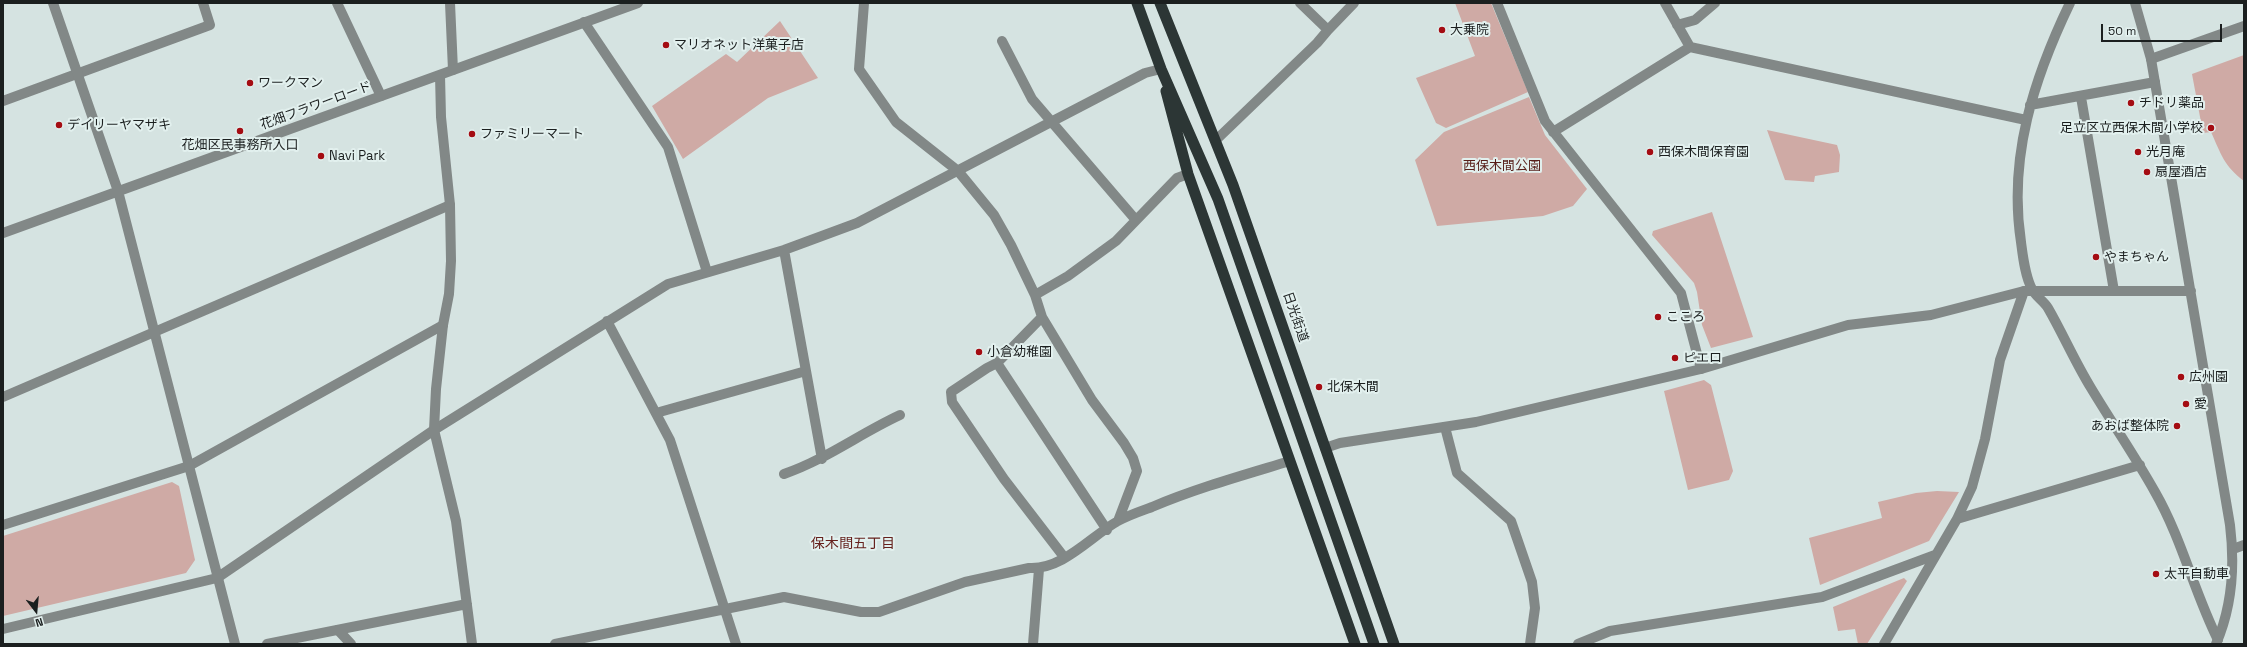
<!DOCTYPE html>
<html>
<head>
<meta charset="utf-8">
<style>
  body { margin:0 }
  #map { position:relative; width:2247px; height:647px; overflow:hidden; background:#d5e3e1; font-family:"Space Grotesk",sans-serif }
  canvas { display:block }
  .frame { position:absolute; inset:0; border:4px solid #1b1f1f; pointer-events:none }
  .north { position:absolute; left:16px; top:591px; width:40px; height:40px; -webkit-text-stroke:3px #e2f0ee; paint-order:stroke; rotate:164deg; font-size:11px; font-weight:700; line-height:16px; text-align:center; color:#1b1f1f }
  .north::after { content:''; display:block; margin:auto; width:14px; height:18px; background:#1b1f1f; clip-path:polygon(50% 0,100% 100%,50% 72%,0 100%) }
  .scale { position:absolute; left:2101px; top:24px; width:121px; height:18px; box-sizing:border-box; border:2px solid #1b1f1f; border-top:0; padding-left:5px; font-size:12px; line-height:14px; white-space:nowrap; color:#1b1f1f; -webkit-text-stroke:3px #e2f0ee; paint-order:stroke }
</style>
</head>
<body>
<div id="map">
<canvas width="2247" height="647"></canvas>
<div class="frame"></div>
<div class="north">N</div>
<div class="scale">50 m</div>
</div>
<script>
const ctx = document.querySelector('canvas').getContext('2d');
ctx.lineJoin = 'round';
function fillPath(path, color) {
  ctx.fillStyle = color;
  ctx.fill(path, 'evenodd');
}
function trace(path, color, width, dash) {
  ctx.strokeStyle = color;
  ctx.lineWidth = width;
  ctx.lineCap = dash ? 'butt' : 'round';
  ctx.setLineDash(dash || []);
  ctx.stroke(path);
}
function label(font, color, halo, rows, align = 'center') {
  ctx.font = font + ' "Space Grotesk","Noto Sans JP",sans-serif';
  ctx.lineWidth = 4;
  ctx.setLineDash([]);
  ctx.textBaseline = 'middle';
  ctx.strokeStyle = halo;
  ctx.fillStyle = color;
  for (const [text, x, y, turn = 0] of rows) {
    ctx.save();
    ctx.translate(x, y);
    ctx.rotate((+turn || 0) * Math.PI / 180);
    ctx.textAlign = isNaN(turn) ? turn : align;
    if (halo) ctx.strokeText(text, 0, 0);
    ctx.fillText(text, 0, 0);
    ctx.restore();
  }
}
fillPath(new Path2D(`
  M1455,3H1491L1528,92L1446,128L1436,123L1416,78L1475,56Z
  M780,21L818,78L768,98L683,159L652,106L726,54L737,62Z
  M2244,55V181C2224,166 2221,154 2211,132L2203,133L2192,74Z
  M1529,97L1545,135L1587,189L1573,206L1543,216L1437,226L1415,160L1444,132Z
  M1767,130L1837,145L1840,155L1839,172L1815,176L1814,182L1785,180Z
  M1712,212L1753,337L1711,348L1702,325L1697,292L1694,283L1652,235L1653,231Z
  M1704,380L1711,385L1733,471L1729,480L1688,490L1664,391Z
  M172,482L179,486L195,560L186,573L3,616V536Z
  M1937,491L1959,492L1929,541L1820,585L1809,538L1882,518L1878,502L1916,493Z
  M1904,578L1907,581L1867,644H1858L1855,629L1838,631L1833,607Z`), '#cfaaa5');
trace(new Path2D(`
  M337,3L381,96
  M450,3L453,70
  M864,3L859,69L896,122L958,171L994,215L1011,245L1035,295L1042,317L1092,400L1124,443L1133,458L1137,471L1118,521
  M1300,3L1328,30L1354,3
  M1497,3L1545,121L1681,293L1701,369
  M2070,3C2034,78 2008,157 2021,242C2023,257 2025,276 2032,289C2035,296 2044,301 2048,308C2063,334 2075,362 2091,388C2112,423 2135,456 2155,492C2182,539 2194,592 2218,640
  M584,22L668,147L707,272
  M1677,25L1695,20L1715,3
  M1002,41L1032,99L1135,219
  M1690,47L2026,120
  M2151,59L2244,26
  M2081,97L2114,291
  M3,101L210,25L203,3
  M2030,105L2155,82
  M1553,132L1690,47L1665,3
  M1216,140L1317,43L1328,30
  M784,250L822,459
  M1035,295L1068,276L1116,241L1177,178L1188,174
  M1042,317L997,363L1107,530
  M607,321L670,440L736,644
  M997,363L987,368L951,392L952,402L1004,479L1064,557
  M3,397L450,205
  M656,413L806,371
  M1445,427L1457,473L1511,521L1532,582L1535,608L1530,644
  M784,474C827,459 859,434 900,415
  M1957,519L2140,465
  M3,525L189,466L443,325
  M2233,549L2244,545
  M3,629L217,578L434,430L668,284L784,250L857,223L1145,73L1161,69
  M338,630L351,644
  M555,644L784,597L861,612H879L965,582L1029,568C1063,570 1091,536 1118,521C1129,515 1141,511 1152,507C1197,488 1244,475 1290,461
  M1033,644L1039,569
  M1578,644L1610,631L1822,597L1935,555
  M1884,644L1957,519L1972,487L1985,439L2000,360L2024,291`), '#828887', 10);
trace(new Path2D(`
  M53,3L118,191L235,644
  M2135,3L2151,59L2230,525C2235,566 2233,605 2216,644
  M440,75L441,117L450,205L451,261L449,294L443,325L436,389L434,430L456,521L472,644
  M3,233L638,3
  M1325,448L1340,443L1476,422L1701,369L1848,325L1931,315L2024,291H2191
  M267,644L467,604`), '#828887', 10);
trace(new Path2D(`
  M1137,3L1161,69L1218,199L1374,644
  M1160,3L1233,185L1394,644
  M1166,91L1188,174L1355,644`), '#2c3635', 11);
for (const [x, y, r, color] of [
  [1442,30,4,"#a40c12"],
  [666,45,4,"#a40c12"],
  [250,83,4,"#a40c12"],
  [2131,103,4,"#a40c12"],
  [59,125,4,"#a40c12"],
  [2211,128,4,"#a40c12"],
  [240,131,4,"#a40c12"],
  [472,134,4,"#a40c12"],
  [1650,152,4,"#a40c12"],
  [2138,152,4,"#a40c12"],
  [321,156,4,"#a40c12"],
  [2147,172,4,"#a40c12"],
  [2096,257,4,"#a40c12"],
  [1658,317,4,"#a40c12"],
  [979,352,4,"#a40c12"],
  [1675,358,4,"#a40c12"],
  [2181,377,4,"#a40c12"],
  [1319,387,4,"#a40c12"],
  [2186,404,4,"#a40c12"],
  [2177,426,4,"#a40c12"],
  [2156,574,4,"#a40c12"]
]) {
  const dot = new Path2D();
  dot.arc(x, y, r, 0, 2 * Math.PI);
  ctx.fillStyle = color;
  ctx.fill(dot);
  trace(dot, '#e2f0ee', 1.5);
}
label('13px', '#1b1f1f', '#e2f0ee', [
  ["大乗院",1450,30],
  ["マリオネット洋菓子店",674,45],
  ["ワークマン",258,83],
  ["チドリ薬品",2139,103],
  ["デイリーヤマザキ",67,125],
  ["足立区立西保木間小学校",2203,128,"right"],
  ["ファミリーマート",480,134],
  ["花畑区民事務所入口",240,145,"center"],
  ["西保木間保育園",1658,152],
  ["光月庵",2146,152],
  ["Navi Park",329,156],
  ["扇屋酒店",2155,172],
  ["やまちゃん",2104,257],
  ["こころ",1666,317],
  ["小倉幼稚園",987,352],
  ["ピエロ",1683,358],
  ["広州園",2189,377],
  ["北保木間",1327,387],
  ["愛",2194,404],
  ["あおば整体院",2169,426,"right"],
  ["太平自動車",2164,574]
], 'left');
label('13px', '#1b1f1f', '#e2f0ee', [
  ["花畑フラワーロード",316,106,-20],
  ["日光街道",1295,317,71]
]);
label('13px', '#571e19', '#e2f0ee', [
  ["西保木間公園",1502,166]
]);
label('14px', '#65201c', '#e2f0ee', [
  ["保木間五丁目",853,544]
]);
</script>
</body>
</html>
